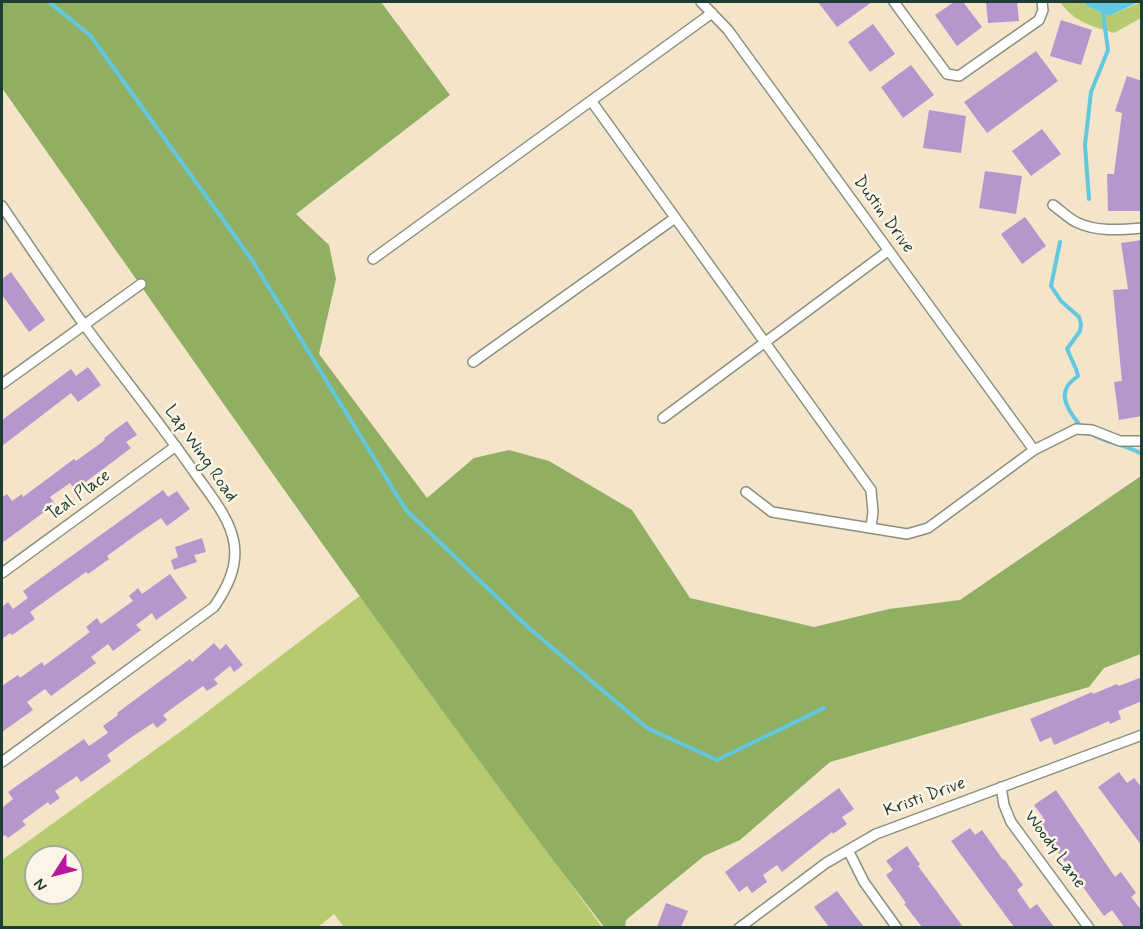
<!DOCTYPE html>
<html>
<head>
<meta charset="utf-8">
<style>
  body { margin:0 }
  #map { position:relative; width:1143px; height:929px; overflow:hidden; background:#f4e4c9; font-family:Mynerve,sans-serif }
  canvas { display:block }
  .frame { position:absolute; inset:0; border:3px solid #1f3d34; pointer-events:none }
  .north { position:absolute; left:24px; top:845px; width:60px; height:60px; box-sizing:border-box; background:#fcf5e5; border:2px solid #a4ab9e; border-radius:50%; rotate:234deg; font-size:16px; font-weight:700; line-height:24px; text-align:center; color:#1f3d34 }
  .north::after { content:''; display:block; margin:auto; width:21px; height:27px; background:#b5179e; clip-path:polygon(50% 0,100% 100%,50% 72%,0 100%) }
</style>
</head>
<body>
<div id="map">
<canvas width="1143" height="929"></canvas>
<div class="frame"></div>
<div class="north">N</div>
</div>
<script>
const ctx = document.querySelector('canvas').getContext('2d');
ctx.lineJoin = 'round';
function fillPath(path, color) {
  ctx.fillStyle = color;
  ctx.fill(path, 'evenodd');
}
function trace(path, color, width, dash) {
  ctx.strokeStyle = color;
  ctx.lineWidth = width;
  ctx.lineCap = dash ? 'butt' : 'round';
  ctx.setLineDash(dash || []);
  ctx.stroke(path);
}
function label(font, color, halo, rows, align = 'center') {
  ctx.font = font + ' Mynerve,sans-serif';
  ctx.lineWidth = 5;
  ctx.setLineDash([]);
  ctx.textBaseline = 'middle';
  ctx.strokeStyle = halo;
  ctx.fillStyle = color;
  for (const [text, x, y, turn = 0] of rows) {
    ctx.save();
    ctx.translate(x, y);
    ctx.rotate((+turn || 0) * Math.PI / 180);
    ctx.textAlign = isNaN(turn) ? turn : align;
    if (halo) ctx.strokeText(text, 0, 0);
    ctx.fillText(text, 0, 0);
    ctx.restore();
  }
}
fillPath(new Path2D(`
  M1060,2H1083L1087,6L1109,16L1141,2V18L1114,33C1089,25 1076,23 1060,2Z
  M361,595L602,927H344L334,914L317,928L2,927V860L191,724ZM36,857H72V893H36Z`), '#b6cb6f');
fillPath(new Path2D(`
  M2,2H381L450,95L296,214L329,245L336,279L319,354L427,498L474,458L509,450L549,461L632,510L690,598L814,627L889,609L960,600L1141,476V654L1104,668L1089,687L830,762L740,840L704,856L626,920L625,927H604C395,654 200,369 2,88Z`), '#90af62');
fillPath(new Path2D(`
  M1083,2H1139L1109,16L1087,6Z`), '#62c8df');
trace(new Path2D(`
  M49,2L90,35L252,260L406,510L530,629L647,728L717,760L824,708
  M1089,199L1085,145L1091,92L1108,50L1103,13
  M1060,242L1051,286L1061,301L1079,317L1081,324L1080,331L1067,349L1076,369L1078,376C1074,379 1069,383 1067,387C1059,400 1074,418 1082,428
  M1088,432C1105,443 1124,444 1142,454`), '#62c8df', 4);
fillPath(new Path2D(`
  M818,2H872L837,27Z
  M954,2H963L982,27L957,46L935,15Z
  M986,2H1017L1019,21L988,23Z
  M1061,20L1092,30L1081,65L1050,56Z
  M873,24L895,54L870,72L848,42Z
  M1036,51L1058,81L987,133L964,102Z
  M911,65L934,95L903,118L881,87Z
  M1127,76L1142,81V211H1108L1107,174H1114L1122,113L1115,111Z
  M929,110L966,116L961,153L923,148Z
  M1042,129L1061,154L1031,176L1012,151Z
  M985,171L1022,176L1016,214L979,208Z
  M1025,217L1046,246L1022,264L1001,234Z
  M1142,240V416L1119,420L1114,382L1122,381L1113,290L1128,289L1121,243Z
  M11,272L45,320L29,332L2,295V279Z
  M88,367L101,385L78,402L71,393L2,446V420L71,369L76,376Z
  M127,421L137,435L126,442L131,448L75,490L70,483L50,497L55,504L2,543V497L7,494L12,501L22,494L23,497L74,459L76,461L105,440L104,438Z
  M163,490L168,497L177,491L190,509L167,526L161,518L136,535L107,556L109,559L88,574L86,572L30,612L35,619L12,635L10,633L2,639V607L8,602L13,609L28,598L23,591Z
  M202,538L206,552L194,555L197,562L174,570L171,560L178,557L175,547Z
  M170,574L187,598L156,620L152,613L136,625L141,630L113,651L108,644L91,657L96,663L51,696L45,689L27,702L33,710L2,732V686L18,675L20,678L42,662L44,666L90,632L86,627L97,618L101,624L133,601L129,596L138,588L142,594Z
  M214,643L220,650L226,644L243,665L234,672L230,666L214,679L218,684L207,691L203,686L163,715L167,720L157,728L153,723L133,736L107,755L111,761L81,782L77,776L55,791L60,798L50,805L48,802L22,821L26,825L8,838L5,835L2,837V808L13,799L8,792L84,739L89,746L108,733L103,726L118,715L117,713L190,659L192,662Z
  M1142,677V701L1118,711L1121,719L1110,724L1109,721L1054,745L1051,737L1040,742L1030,719L1092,692L1093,694L1117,684L1119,686Z
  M1119,772L1127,783L1134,778L1142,788V846L1098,787Z
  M839,788L854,809L842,817L847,824L833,834L832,832L782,872L777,865L763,875L767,882L752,893L747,886L739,892L725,872Z
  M1056,790L1115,877L1121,872L1136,893L1131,897L1142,911V927H1124L1112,910L1104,916L1036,822L1043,817L1034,805Z
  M970,828L975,835L982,830L1003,860L1004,859L1023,885L1017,890L1030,909L1037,904L1054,927H1014L951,841Z
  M907,846L920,864L918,866L963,927H922L904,904L906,903L886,875L893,870L886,861Z
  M837,891L851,910L864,927H829L814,907Z
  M666,903L688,911L681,927H657Z`), '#b596cd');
const street = new Path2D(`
  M701,2L728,30L1034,450
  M894,2L947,74L959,76L1039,20L1043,10L1042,2
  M592,102L871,490L873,512L871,527
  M1053,205C1060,210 1068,218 1076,222C1096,232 1120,230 1142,228
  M2,206C29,246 56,286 85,326C122,376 161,424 197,476C211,496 230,518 234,543C238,567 227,588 214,607L2,762
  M373,259L712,13
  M473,362L675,218
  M2,384L141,284
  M663,418L888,251
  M746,492L772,512L907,534L928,528L1034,450L1076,429L1092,430L1120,441H1142
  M2,573L176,446
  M1001,787L1004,805L1011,822L1089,928
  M848,850L864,882L897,928
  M739,928L826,863L876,834L1142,735`);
trace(street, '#8a907e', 12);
trace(street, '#fff', 9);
label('18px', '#1f3d34', '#fcf5e5', [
  ["Dustin Drive",883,215,54],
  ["Lap Wing Road",200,454,55],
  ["Teal Place",79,496,-36],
  ["Kristi Drive",925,798,-20],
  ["Woody Lane",1054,850,54]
]);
</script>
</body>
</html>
